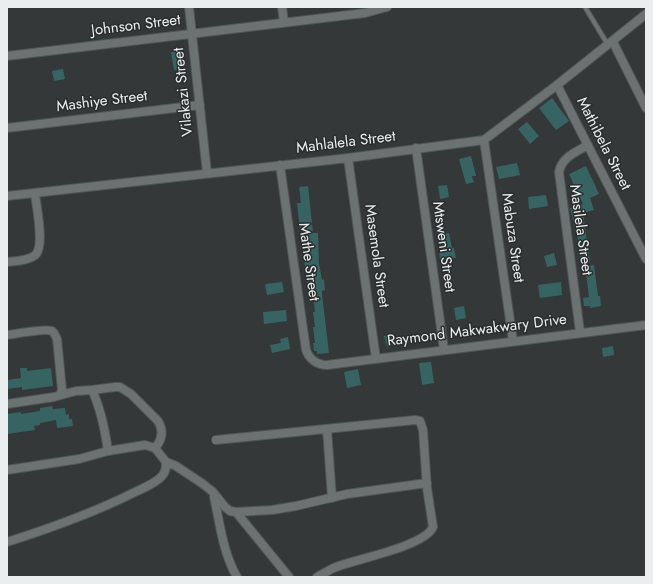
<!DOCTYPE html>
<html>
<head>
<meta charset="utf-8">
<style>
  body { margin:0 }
  #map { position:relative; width:653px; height:584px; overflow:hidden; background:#343838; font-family:Jost,sans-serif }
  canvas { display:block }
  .frame { position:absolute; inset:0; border:8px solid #ebeeee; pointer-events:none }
</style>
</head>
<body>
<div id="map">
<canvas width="653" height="584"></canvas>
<div class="frame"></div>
</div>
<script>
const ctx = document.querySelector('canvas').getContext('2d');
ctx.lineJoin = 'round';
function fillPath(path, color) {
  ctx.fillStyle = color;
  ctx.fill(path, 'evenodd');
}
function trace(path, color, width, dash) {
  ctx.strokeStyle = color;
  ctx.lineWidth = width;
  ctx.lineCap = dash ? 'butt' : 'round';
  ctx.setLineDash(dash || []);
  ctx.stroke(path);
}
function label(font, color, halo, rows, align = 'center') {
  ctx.font = font + ' Jost,sans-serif';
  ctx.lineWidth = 3;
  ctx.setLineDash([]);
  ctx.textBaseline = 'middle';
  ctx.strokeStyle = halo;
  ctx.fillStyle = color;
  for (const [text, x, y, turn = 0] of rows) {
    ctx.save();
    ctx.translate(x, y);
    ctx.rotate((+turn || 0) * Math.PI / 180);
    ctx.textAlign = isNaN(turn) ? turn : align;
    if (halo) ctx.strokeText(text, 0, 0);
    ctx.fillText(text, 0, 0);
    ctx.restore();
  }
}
fillPath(new Path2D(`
  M177,51L180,54L183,68L174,70L171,52Z
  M63,69L65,79L54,81L52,71Z
  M552,98L569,121L556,130L539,108Z
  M527,122L539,136L530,144L518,129Z
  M471,156L476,176H472L474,182L466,184L459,159Z
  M517,163L520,175L499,179L496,167Z
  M586,166L599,194L590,198L594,210L583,213L590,262L581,263L577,233H576L574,223L570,208L583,204L569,174Z
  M447,185L449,197L440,199L438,186Z
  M308,186L313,233H318L319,263L322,280L324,279L325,290L322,291V294L329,353L317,354V351H314L313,343H315L313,327H315L313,312H315L313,292H308L303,250H308L306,230H300L297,203H301L299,187Z
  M546,195L548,206L529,209L528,197Z
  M449,233L452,248H454L456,258L440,260L439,250H440L438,235Z
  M554,253L557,265L547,267L544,256Z
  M594,265L598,296H600L601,306L590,308V306H584L583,298L589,297L585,266Z
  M282,282L284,292L267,295L265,284Z
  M561,282L562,295L540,298L538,285Z
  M464,306L466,318L456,320L454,308Z
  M286,310L287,321L264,324L263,312Z
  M393,334L396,344L387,347L384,336Z
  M288,337L290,349L272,353L270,345L281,343L280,339Z
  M613,346L614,355L603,357L602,348Z
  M431,362L434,383L422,385L419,363Z
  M20,368H27V371L51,368L53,386L22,390V387L7,389V380L21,378Z
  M358,369L361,385L347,388L344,372Z
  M52,406L53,409L65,408L66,415L69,414V419H72L73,426L57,428L56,420L40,423V425L34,426L35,430L7,434V414L21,412V414L40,411V408Z`), '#386363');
const service = new Path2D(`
  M585,7L608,45`);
const minor = new Path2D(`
  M189,7L207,173
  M282,7L284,22
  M613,42L646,108
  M7,56L365,13L387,7
  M557,85L646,259
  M7,128L200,105
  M484,140L513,341
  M416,148L444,350
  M348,158L376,359
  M280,165L306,350C309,359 317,365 327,365L646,325
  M7,196L348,158L484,140L557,85L646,14
  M7,262C16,261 27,261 34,256C46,249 36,206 35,193
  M580,332L559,172C562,157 576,152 588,145
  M7,335C15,334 46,328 52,331C55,333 55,336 57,339L62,390L60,395
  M92,390C101,409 105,430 108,451
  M7,404L54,397L76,391L92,390L115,387H120L131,394L158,421C164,431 162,440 155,448
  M327,429L332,498
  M216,440L415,420L420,421L423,430L427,488L433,527C425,546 357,559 336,567C329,570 323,574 317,577
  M7,470L79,459L108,451L145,445L155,448L166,462L176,466L203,484L213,492L225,507L230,511L236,512L272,510L296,506L347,494L427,483
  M214,497C220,524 223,553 237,577
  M236,512L289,577
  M7,542C48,529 95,512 133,493C143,488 155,484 162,476C166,472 166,467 166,462`);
trace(service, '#515555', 6);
trace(minor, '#515555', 10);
trace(service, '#6c7171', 4);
trace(minor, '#6c7171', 8);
label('15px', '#ebeeee', '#2a2e2e', [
  ["Johnson Street",136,26,-7],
  ["Vilakazi Street",184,92,-96],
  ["Mashiye Street",102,102,-7],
  ["Mahlalela Street",346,143,-7],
  ["Mathibela Street",603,144,63],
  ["Masilela Street",580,230,82],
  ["Mabuza Street",512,238,82],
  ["Mtsweni Street",443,247,82],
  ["Masemola Street",376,256,82],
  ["Mathe Street",308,262,82],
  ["Raymond Makwakwary Drive",477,331,-7]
]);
</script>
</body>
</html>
